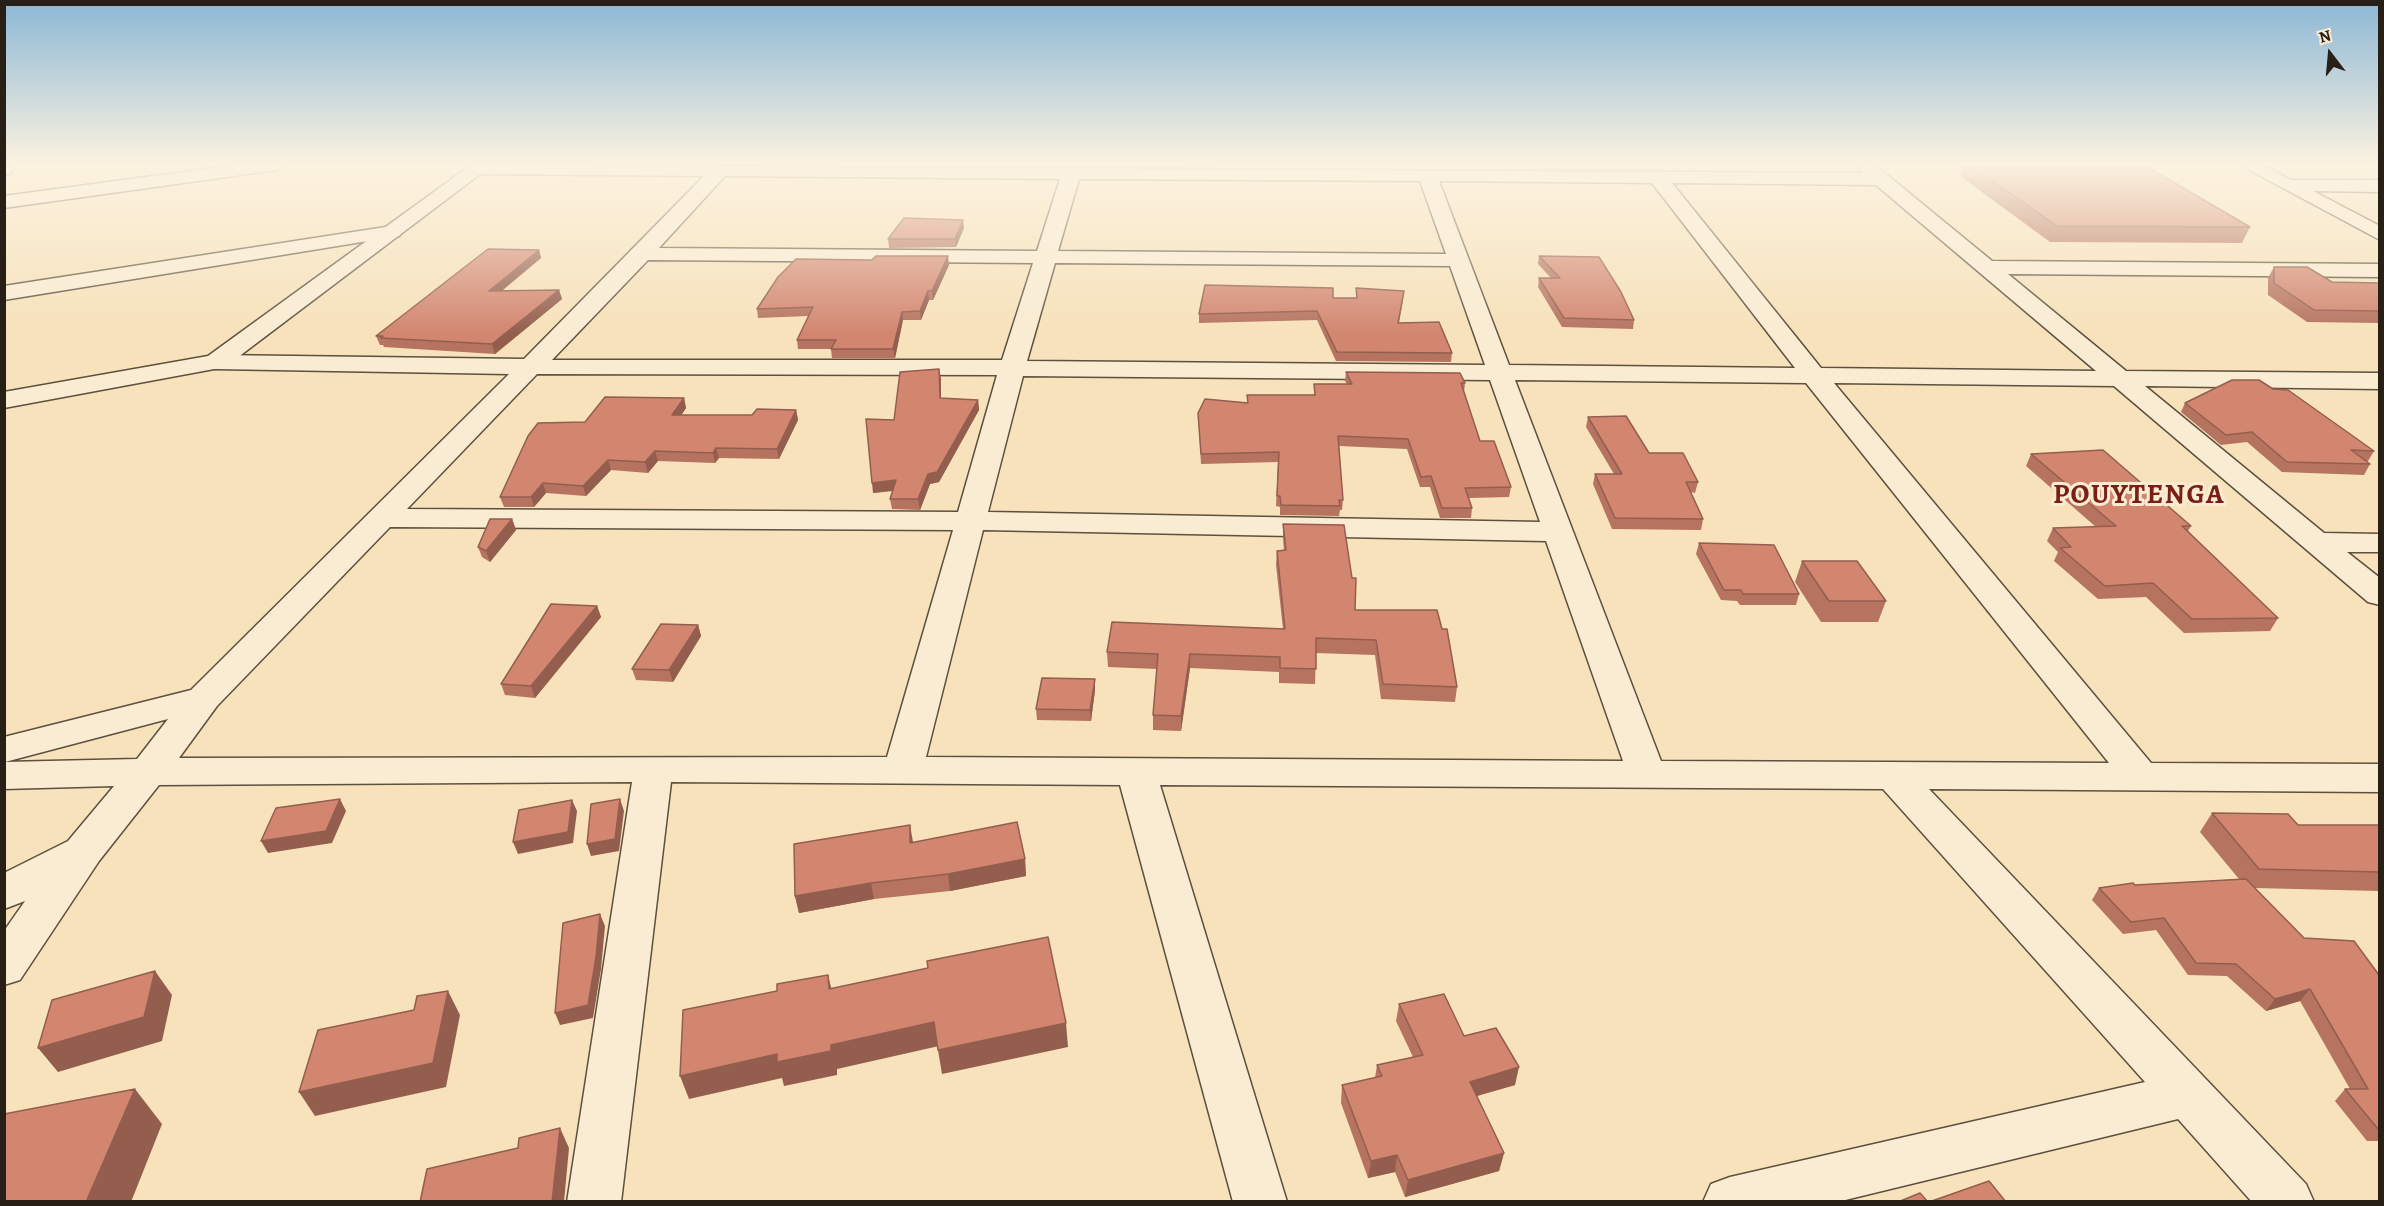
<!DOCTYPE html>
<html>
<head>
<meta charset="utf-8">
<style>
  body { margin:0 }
  #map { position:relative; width:2384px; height:1206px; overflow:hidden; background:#f7e2bb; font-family:Alegreya,serif }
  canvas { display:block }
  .frame { position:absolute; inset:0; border:6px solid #282016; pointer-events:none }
  .north { position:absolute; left:2300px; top:24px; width:60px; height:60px; -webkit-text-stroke:4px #faecd3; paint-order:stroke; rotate:344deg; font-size:16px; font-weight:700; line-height:24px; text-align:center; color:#282016 }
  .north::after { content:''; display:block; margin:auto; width:21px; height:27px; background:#282016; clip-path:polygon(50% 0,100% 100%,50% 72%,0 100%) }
</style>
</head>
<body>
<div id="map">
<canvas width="2384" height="1206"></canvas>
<div class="frame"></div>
<div class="north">N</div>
</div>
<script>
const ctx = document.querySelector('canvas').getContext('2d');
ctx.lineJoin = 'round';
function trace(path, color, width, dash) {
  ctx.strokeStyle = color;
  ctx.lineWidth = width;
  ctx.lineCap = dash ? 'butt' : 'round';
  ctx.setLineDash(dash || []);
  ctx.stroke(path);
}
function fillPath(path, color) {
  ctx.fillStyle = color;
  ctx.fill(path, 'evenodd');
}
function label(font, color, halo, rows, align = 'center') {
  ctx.font = font + ' Alegreya,serif';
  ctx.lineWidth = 6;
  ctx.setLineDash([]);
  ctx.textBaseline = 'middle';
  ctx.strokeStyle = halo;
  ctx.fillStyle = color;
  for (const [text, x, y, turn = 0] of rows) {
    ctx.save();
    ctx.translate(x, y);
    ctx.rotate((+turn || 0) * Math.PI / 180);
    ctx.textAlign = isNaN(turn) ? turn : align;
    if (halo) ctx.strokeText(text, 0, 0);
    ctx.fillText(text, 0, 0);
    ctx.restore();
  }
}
const minor = new Path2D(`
  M4,165H16L10,174L4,175Z
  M235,165H286L277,170L4,208V196Z
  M471,165L1863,173L1856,165H1875L1992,261L2380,264V277L2008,274L2126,371L2380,373V389L2145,386L2324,533L2380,534V552H2347L2380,578V605L2368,602L2114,386L1834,383L2151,763L2380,764V792L1929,789L2306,1184L2314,1202H2252L2178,1119L1837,1202H1703L1711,1184L1730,1177L2145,1082L1883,789L1160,785L1287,1202H1233L1120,785L671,782L621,1202H567L632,782L159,785L99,861L20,980L4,985V931L25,901L4,909V873L68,841L114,786L4,789V737L191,690L509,374L216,369L207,367L204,362L207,357L216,355L524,359L704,176L477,174L471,173L468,169ZM725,176L1060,179L1037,251L659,248ZM1079,179L1420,181L1446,254L1058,251ZM1439,181L1652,183L1795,368L1509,365ZM1672,183L1876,185L2096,371L1821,368ZM648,260L1033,263L1002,360H552ZM1055,263L1450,266L1485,365L1027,361ZM537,374L997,375L958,512L407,509ZM1023,376L1490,380L1540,522L988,512ZM1515,380L1806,383L2109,763L1661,761ZM390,527L953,530L887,757L179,758L217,706ZM983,530L1546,541L1623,761L926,757ZM168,719L137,759L5,762Z
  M2240,165H2263L2291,180H2380V192L2313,191L2380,226V240Z
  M392,226L399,228L402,232L399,236L4,300V286Z`);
const tertiary = new Path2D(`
  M471,165H492L225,367L4,408V392L208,356Z`);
trace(minor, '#5c503f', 3);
trace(tertiary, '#5c503f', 3);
fillPath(minor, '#faecd3');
fillPath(tertiary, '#faecd3');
fillPath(new Path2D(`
  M1964,165H2144L2250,227L2242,243L2050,242L1960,176Z
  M964,228L956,247L889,248L888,239Z
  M539,250L541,258L502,291L559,290L562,299L495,354L384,347L383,345H380L376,336Z
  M1539,256L1634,320L1633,329L1562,327L1538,287L1539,278H1551L1538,264Z
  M949,265L933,300H929L921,320H903L895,358H832L831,349H798L797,340L808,316L758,318L757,309Z
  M2274,267L2332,282L2379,283V323L2307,322L2268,295V278Z
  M1356,288L1403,300L1399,323L1452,353L1451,362L1336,361L1317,320L1199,323V314L1333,298H1356Z
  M939,369L941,399L978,400L979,410L939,482L930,484L920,510L892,509L890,499L893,491L873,493L894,420Z
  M1346,372L1465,383L1464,392L1480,441L1511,487L1509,497L1469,498L1472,508L1471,518H1440L1430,487H1420L1407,449L1339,446L1343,500L1342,510H1340L1339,516L1280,515V507L1276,506L1278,462L1201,464L1198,413L1247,403V395H1314V384H1347L1345,381Z
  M2273,389L2374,451L2368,461H2365L2370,464L2364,475L2282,472L2247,442L2221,445L2181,412L2185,403Z
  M684,398L686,408L681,415H752L796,410L798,420L779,459L719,458L715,463L658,461L648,473L611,470L586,496L546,493L534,507H504L500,497L585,422Z
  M1588,417L1698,482L1695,493L1691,492L1703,519L1701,530L1612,529L1593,484L1595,474H1614L1586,427Z
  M2031,454L2191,526L2188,531L2278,618L2270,631L2184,633L2146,597L2098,599L2054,561L2058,552L2047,541L2053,528L2096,527L2026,466Z
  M512,519L516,530L490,562L482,557L478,547Z
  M1283,524L1355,610L1442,629L1457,687L1455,702L1381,699L1375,655L1316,653L1315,684L1279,683V672L1190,668L1181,731L1153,730V715L1157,669L1108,667L1107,652L1283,629L1276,565L1277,551H1284L1283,538Z
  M1699,543L1799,594L1796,605H1740L1737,601L1721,600L1696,554Z
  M1802,561L1886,601L1878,622H1821L1795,582Z
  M597,606L601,617L535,698L505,695L501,684Z
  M698,625L701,636L673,682L636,680L632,669Z
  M1095,690L1091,721L1037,720L1036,709Z
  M2212,813L2298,825H2379V891L2255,888L2304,938L2379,975V1141H2367L2335,1101L2345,1089H2350L2300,1001L2266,1011L2227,976L2188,975L2156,930L2123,934L2092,900L2099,888L2239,879L2200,832Z
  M913,842L1025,859L1026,876L950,891L874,899L799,913L795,896Z
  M1399,1004L1464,1036L1515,1085L1477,1096L1504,1153L1499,1171L1405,1197L1395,1172L1368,1178L1341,1103L1342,1085L1375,1078L1377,1065L1413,1057L1396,1021Z`), '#b57360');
fillPath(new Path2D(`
  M963,220L964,228L956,247L955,239Z
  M539,250L541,258L491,299L489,291Z
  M948,256L949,265L933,300L932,291Z
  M559,290L562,299L495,354L492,344Z
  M928,291L929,300L921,320L920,311Z
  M902,312L903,320L895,358L893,349Z
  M939,369L941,378V408L940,398Z
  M684,398L686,408L675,425L672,415Z
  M978,400L979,410L939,482L930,484L920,510L918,499L928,474Z
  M796,410L798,420L779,459L777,449Z
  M716,448L719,458L715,463L713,453Z
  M655,451L658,461L648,473L645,462Z
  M608,460L611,470L586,496L583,486Z
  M896,480L898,490L873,493L872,483Z
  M543,483L546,493L534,507L531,497Z
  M512,519L516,530L490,562L486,551Z
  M597,606L601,617L535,698L531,686Z
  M698,625L701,636L673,682L669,670Z
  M1190,654V668L1181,731V716Z
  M1095,679V690L1091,721L1090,710Z
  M340,799L346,811L332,843L268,853L261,841Z
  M620,799L624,811L619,851L591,856L587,844Z
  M572,800L577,811L573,843L518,854L513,842Z
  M910,825L913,842V860L910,843Z
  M1025,859L1026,876L950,891L948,874Z
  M871,883L874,899L799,913L795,896Z
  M600,914L605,926L601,969L593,1018L560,1025L555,1013Z
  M155,971L172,995L162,1041L58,1072L38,1048Z
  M828,975L834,999L829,989Z
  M2310,989L2300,1001L2266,1011L2275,999Z
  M448,991L460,1015L446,1087L315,1116L299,1092Z
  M934,1022L939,1046L837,1069V1075L784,1086L782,1078L689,1099L680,1076L777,1054L831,1045Z
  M1066,1023L1068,1047L942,1074L938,1050Z
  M1519,1067L1515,1085L1466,1099L1470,1082Z
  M135,1089L162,1124L131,1202H86Z
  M560,1128L569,1148L564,1202H552Z
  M1504,1153L1499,1171L1405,1197L1408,1180Z
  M1397,1155L1395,1172L1368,1178L1371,1161Z`), '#935e4e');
const building = new Path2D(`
  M1970,165H2144L2250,227L2057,226Z
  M904,218L963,220L955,239H888Z
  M488,249L539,250L489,291L559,290L492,344L381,338L383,336H376Z
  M876,256H948L932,291H928L920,311L902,312L893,349H831L836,340H797L813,307L757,309L778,277L796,259L872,260Z
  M1539,256L1599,257L1621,292L1634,320L1564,318L1539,278H1560Z
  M2274,267H2307L2332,282L2379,283V311L2314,310L2274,283Z
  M1205,285L1333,288V298H1357L1356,288L1404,291L1398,323L1439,322L1452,353L1337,352L1317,311L1199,314Z
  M939,369L940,398L978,400L937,472L928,474L918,499H890L896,480L872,483L866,419L894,420L900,372Z
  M1346,372L1460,373L1465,383H1461L1480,441H1494L1511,487L1465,488L1472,508H1442L1431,476L1421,477L1408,439L1338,436L1343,500H1339L1340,506L1281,505L1280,496H1277L1279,452L1201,454L1198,413L1205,399L1248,403L1247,395H1315L1314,384H1352Z
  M2232,380H2259L2273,389L2288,390L2374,451L2351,450L2370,464L2287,462L2252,432L2226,435L2185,403Z
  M605,397L684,398L672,415H752L757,409L796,410L777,449L716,448L713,453L655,451L645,462L608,460L583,486L543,483L531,497H500L528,436L538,423L585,422Z
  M1626,416L1649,453H1683L1698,482H1686L1703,519L1615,518L1595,474H1622L1588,417Z
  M2103,450L2191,526H2182L2278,618L2192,619L2153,583L2105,586L2060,548L2071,547L2053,528L2116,526L2031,454Z
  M490,519H512L486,551L478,547Z
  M1283,524L1344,525L1352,578H1356L1355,610H1437L1442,629H1447L1457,687L1383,684L1376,640L1316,638V669L1280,668V657L1190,654L1181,716L1153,715L1158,654L1107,652L1112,622L1285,629L1277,551L1286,550Z
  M1699,543L1774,545L1799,594H1743L1741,590H1724Z
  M1802,561H1857L1886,601H1829Z
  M551,604L597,606L531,686L501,684Z
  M661,624L698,625L669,670L632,669Z
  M1042,678L1095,679L1090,710L1036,709Z
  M340,799L326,831L261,841L276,808Z
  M620,799L615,839L587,844L591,804Z
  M572,800L568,832L513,842L519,810Z
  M2212,813L2288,814L2298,825H2379V872L2259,869Z
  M1017,822L1025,859L948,874L871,883L795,896L794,844L910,825V843Z
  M2246,879L2304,938L2354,941L2379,975V1129H2378L2345,1089H2368L2310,989L2275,999L2236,964L2196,963L2164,918L2131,922L2099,888L2133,883L2135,885Z
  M600,914L596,957L588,1005L555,1013L563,923Z
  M1048,937L1066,1023L938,1050L934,1022L831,1045V1051L777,1062V1054L680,1076L683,1010L777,991V984L828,975L829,989L928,968L927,961Z
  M155,971L144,1017L38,1048L52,1000Z
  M448,991L433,1063L299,1092L318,1030L414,1010L417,996Z
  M1444,994L1464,1036L1496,1028L1519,1067L1470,1082L1504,1153L1408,1180L1397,1155L1371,1161L1342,1085L1382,1076L1377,1065L1423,1055L1399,1004Z
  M135,1089L86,1202H4V1114Z
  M560,1128L552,1202H420L427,1169L518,1148L519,1138Z
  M1989,1181L2006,1202H1929Z
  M1920,1193L1928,1202H1898Z`);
fillPath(building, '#d28670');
trace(building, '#935e4e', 1.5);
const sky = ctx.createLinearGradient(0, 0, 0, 334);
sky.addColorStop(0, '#8cb7d6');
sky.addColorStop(0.49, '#fbf2e0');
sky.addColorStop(1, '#fbf2e000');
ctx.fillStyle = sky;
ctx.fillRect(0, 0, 2384, 334);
ctx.letterSpacing = '1.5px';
label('bold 28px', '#7a1f14', '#faecd3', [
  ["POUYTENGA",2139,496]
]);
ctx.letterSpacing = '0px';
</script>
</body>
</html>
